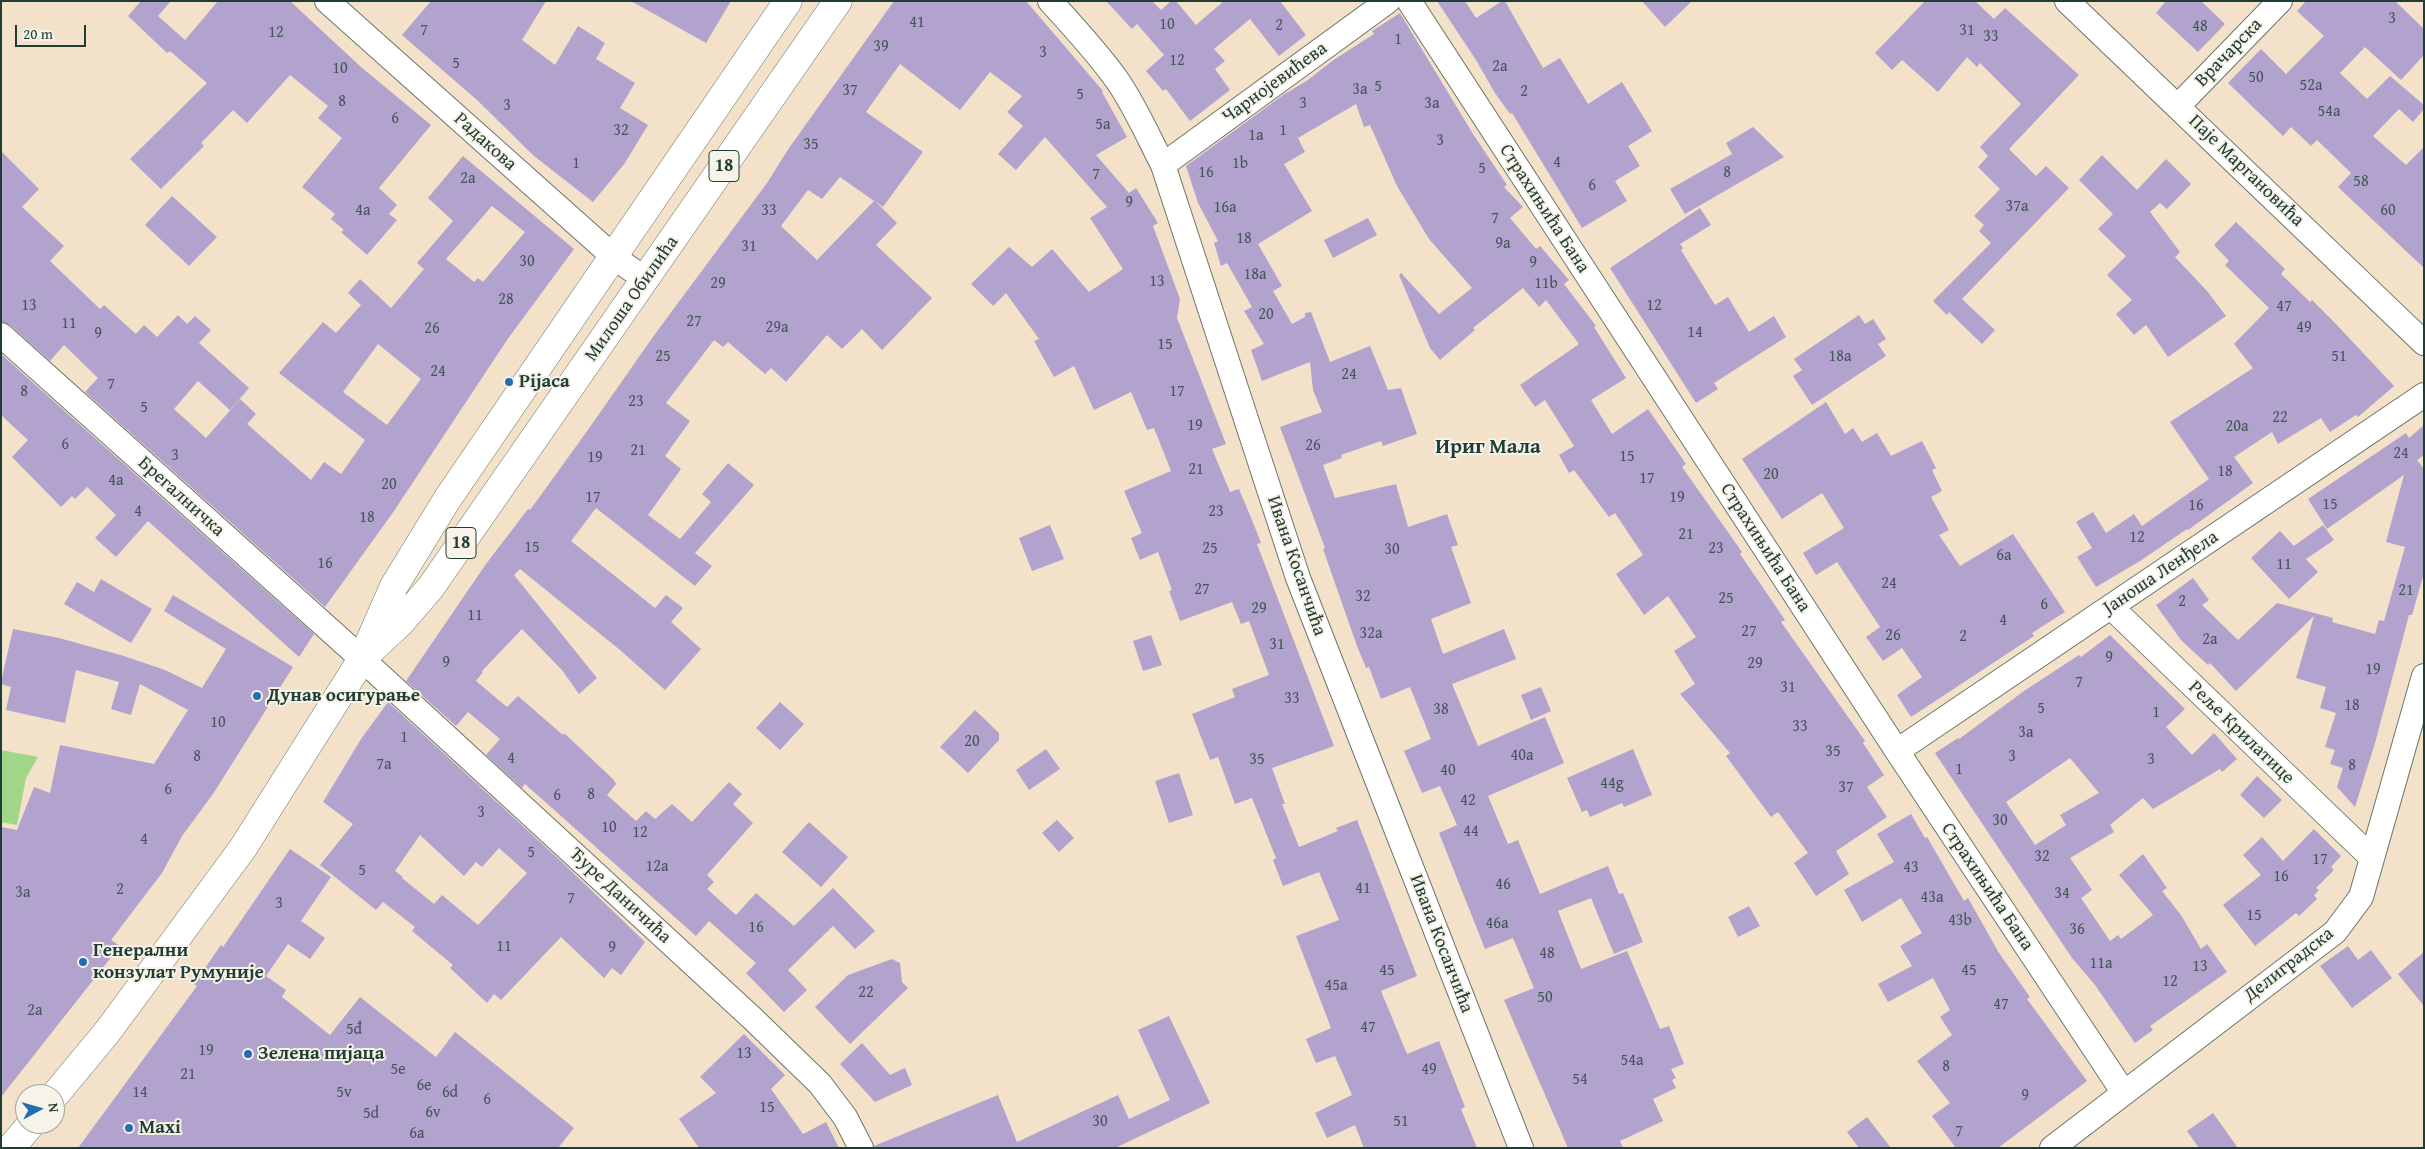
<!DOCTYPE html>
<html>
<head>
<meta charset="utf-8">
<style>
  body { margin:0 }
  #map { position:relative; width:2425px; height:1149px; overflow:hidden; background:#f4e1c9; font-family:"Gentium Book Plus",serif }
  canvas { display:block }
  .frame { position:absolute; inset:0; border:2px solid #1f3d34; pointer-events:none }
  .north { position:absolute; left:15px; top:1084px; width:50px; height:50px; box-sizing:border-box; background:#f7f3e8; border:1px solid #a1aaa0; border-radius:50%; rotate:84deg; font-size:14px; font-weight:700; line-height:20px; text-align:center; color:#1f3d34 }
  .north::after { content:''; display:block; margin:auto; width:18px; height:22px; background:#1f6fb2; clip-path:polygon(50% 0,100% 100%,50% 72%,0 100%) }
  .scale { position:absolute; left:15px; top:25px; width:71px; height:22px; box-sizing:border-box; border:2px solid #1f3d34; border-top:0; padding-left:6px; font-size:15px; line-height:18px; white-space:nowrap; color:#1f3d34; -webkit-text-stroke:4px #f7f3e8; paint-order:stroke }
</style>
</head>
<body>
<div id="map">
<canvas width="2425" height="1149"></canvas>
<div class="frame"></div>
<div class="north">N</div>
<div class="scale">20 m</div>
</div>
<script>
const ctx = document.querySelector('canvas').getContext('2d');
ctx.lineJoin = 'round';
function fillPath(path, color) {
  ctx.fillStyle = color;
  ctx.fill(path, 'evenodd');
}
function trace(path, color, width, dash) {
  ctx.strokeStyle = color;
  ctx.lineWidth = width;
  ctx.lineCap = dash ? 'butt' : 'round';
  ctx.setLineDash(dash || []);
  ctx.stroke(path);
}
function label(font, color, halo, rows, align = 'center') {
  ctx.font = font + ' "Gentium Book Plus",serif';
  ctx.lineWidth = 4;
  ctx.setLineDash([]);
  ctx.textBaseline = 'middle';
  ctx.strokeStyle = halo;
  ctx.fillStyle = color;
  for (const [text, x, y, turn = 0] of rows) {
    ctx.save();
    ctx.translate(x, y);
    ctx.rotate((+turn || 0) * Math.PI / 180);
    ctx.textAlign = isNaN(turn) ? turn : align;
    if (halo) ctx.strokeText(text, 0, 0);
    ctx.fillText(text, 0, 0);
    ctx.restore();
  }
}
fillPath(new Path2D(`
  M1,750L38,757L26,778L17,825L1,822Z`), '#a1d788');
fillPath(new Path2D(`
  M141,1H171L158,16L185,40L218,1H290L361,67L431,125L379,188L397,205L389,214L397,220L367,255L341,232L344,230L331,219L335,214L302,187L342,138L318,118L328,106L290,75L247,123L233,110L201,143L204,146L161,189L130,159L207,83L170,51L167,53L128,16Z
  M431,1H546L522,40L555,65L578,26L605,43L596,59L635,83L620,108L648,125L625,163L593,202L534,156L477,100L402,35Z
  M631,1H731L706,43Z
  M894,1H1026L1103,91L1102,92L1127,137L1096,155L1129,193L1136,188L1158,223L1153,226L1180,299L1177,318L1226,444L1212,449L1230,492L1239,489L1252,520L1261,543L1257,544L1334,746L1272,768L1285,804H1282L1299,847L1338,831L1336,828L1357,820L1417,976L1381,991L1407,1054L1439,1041L1465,1107L1461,1109L1477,1148H1364L1355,1125L1327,1138L1315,1113L1352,1095L1335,1056L1316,1063L1306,1039L1331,1028L1296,936L1339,920L1319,872L1283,886L1273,860L1276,858L1252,798L1235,804L1218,757L1210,760L1192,714L1235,697L1232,689L1269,675L1249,621L1241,624L1232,602L1180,621L1169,591L1172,590L1158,552L1140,560L1131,538L1142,533L1124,491L1171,471L1154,428L1147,430L1131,392L1094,410L1074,366L1054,377L1034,341L1039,339L1006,293L993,306L971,284L1009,247L1032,267L1052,249L1089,292L1123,269L1090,218L1107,207L1045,137L1016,170L998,154L1023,126L1007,112L1022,96L990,72L960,110L900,64L866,112L923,152L883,207L875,201L897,223L876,245L932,298L882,350L862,329L842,349L827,335L786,382L771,368L765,374L728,342L723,347L714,340L666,403L690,421L665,456L681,469L648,515L680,539L711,502L702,494L728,463L754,485L695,553L712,566L695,586L596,508L571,541L655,608L666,595L683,608L671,622L701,649L665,690L620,650L520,569L514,575L597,678L579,694L562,670L522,629L482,671L483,672L476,681L507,707L518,696L563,735L564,733L614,780L616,784L607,795L636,821L646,811L655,819L672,804L692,822L729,782L742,794L733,804L753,823L707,875L714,882L707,889L736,915L756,893L794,926L833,888L875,931L855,949L833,926L788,970L807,990L784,1012L746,973L756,963L709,921L696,936L525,784L522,788L486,755L500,739L468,712L456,726L406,681L486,564L528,509L530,510L585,434L655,334L767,183L789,148ZM840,177L874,201L817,260L781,226L808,190L822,199Z
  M1106,1H1152L1161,10L1171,1H1176L1196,25L1224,1H1280L1306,35L1279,56L1250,19L1214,49L1225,61L1215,69L1230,90L1190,121L1166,89L1163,91L1146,71L1164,55L1137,24L1132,29Z
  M1437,1H1465L1476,18L1502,1H1505L1543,68L1560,58L1588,104L1622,82L1652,131L1628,146L1640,166L1615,181L1627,201L1582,228L1512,113L1510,114L1495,93L1476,60Z
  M1642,1H1692L1665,27Z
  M1925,1H1975L1994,19L2005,8L2079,75L2009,149L2036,176L2046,166L2069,188L1962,299L1995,330L1982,344L1949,312L1947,315L1933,301L1991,243L1979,231L1984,225L1974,216L2000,189L1978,167L1988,156L1980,147L2021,104L1980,63L1977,67L1967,57L1938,92L1902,60L1892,70L1875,53Z
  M2166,1H2201L2225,24L2198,52L2156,13Z
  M2306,1H2395L2424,29V55L2401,80L2365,47L2340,73L2367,99L2390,76L2424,105V109L2413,122L2399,109L2373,136L2406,165L2424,147V268L2338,187L2351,173L2317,140L2311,146L2291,127L2283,136L2228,83L2261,49L2286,74L2324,36L2297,11Z
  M1400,13L1473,134L1507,185L1504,187L1523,207L1510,218L1536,249L1540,246L1569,280L1564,284L1596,326L1594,327L1626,378L1591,400L1612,434L1648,409L1686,464L1682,467L1742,552L1740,554L1785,620L1781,622L1865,741L1863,743L1884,775L1867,787L1887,817L1836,851L1849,874L1816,896L1794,863L1808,853L1778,812L1771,817L1726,756L1730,753L1680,694L1695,684L1674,651L1696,637L1668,596L1644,615L1616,574L1643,555L1615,513L1609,517L1574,470L1569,473L1559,455L1574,446L1545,400L1535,407L1520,385L1579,344L1546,300L1539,307L1523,288L1473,328L1475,330L1440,360L1430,348L1399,275L1401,273L1439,314L1472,288L1429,239L1397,186L1370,125L1364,127L1356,104L1298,138L1305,152L1284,164L1312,211L1258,244L1282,286L1273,291L1292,324L1305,317V313L1311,312L1330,362L1370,346L1388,390L1401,388L1417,434L1383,446L1381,441L1341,455L1342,458L1323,465L1335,498L1396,484L1408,527L1447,514L1458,545L1451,547L1471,603L1431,619L1443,654L1504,629L1516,659L1452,684L1478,746L1545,717L1564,763L1488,796L1508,844L1518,840L1540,894L1608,866L1619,894L1623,893L1643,942L1614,954L1591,898L1558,911L1581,969L1627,951L1660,1029L1669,1026L1684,1064L1671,1069L1676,1078L1672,1080L1676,1088L1653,1099L1663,1121L1620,1141L1623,1148H1568L1504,1000L1534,988L1513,938L1485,949L1439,833L1457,825L1440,786L1422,793L1404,751L1431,739L1410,687L1381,699L1369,667L1366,668L1357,646L1323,549L1325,548L1280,427L1322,412L1313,390L1310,362L1262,381L1251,350L1264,344L1244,311L1252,307L1227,263L1221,266L1214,243L1218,241L1198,203L1186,166L1283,95L1308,80L1332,61L1374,34L1372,31Z
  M1753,127L1784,157L1685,214L1670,189L1732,154L1726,143Z
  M1,151L39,189L22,207L64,246L50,261L100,309L104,305L136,334L144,325L157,337L178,315L187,324L195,316L211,330L199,343L249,388L230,410L198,381L174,409L206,438L240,399L256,414L247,424L311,480L324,462L341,474L365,440L279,373L323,322L336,333L361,305L348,293L360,279L391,308L424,269L417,263L453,221L428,198L463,156L574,249L507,340L394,511L325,607L85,392L98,378L64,345L50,361L10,325L1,322ZM492,206L525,232L483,282L478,278L474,282L446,259ZM378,344L421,379L387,425L343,392Z
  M2102,155L2137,190L2166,159L2191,184L2167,209L2160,203L2150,212L2180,252L2175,257L2207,291L2226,316L2168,357L2146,325L2134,335L2116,314L2132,300L2107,275L2126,256L2098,229L2113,214L2079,180Z
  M172,196L217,237L189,266L145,225Z
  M1700,208L1711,225L1680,244L1683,248L1681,250L1715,305L1728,297L1749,332L1774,316L1786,337L1714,383L1718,389L1696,403L1610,268Z
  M1368,218L1377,235L1333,258L1324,240Z
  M2236,222L2285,269L2281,274L2310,302L2312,300L2335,323L2394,386L2358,417L2356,415L2330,432L2321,418L2278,444L2272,432L2234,457L2253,483L2188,530L2187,529L2140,561L2096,587L2077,557L2092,548L2076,522L2093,512L2106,533L2134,514L2142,526L2209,479L2170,422L2253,368L2234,344L2269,308L2225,265L2229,261L2214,245Z
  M1859,315L1865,324L1873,319L1886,339L1878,344L1886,356L1812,405L1793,376L1802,370L1794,359Z
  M1,354L314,634L299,657L148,521L116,557L95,538L116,515L87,487L75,499L72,496L61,507L12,457L28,440L1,415Z
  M1826,402L1845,434L1853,428L1862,442L1877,433L1891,456L1922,441L1936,468L1932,470L1942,491L1931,497L1949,530L1939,535L1960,566L2013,534L2065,612L2032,633L2034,636L1911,717L1897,695L1922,677L1902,648L1883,661L1866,637L1880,627L1837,562L1816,575L1803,553L1844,528L1822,493L1782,519L1742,459Z
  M2424,425V455L2417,460L2424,469V573L2412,615H2409L2375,743L2355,807L2337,787L2343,768L2330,764L2335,750L2325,747L2336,713L2320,708L2326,687L2296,678L2314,616L2236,691L2210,663L2208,665L2181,640L2156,605L2193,578L2209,600L2202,605L2238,640L2277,603L2333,618L2332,622L2375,634L2379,620L2384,621L2405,547L2386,542L2404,475L2327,529L2308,499L2406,433L2409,438Z
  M1050,525L1064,559L1032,571L1019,538Z
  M2323,525L2334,540L2306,559L2318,572L2289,599L2251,558L2280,531L2294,546Z
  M101,579L152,609L131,643L64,604L77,582L94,592Z
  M173,595L293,667L213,794L182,836L162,873L111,940L120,946L1,1097V827L17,830L34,787L50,793L60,745L154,764L188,710L140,684L131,715L111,709L119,682L76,670L65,723L6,710L11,687L1,684V682L13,629L59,638L124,656L165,670L202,688L226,649L164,611Z
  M1151,635L1162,665L1143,671L1133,641Z
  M2110,635L2185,709L2166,727L2192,755L2214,733L2237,759L2222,772L2220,769L2153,809L2143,798L2110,825L2114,832L2070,858L2092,890L2081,898L2110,941L2118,935L2121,939L2153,915L2119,875L2143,854L2167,888L2162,891L2181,915L2201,949L2207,944L2227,972L2150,1026L2153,1030L2135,1043L2095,985L2072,958L1935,753L1958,738L1959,739L2024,691L2079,655L2081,657ZM2070,758L2099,793L2060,815L2066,825L2035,845L2006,802Z
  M1541,687L1551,711L1531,720L1521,695Z
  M388,702L563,863L645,942L621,975L612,968L604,978L561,937L501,1000L494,994L487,1003L450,968L453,965L412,931L415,927L383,902L376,910L320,865L353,824L323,802L361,739ZM420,835L464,876L476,862L482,867L499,848L527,873L478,925L442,895L434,904L402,878L403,877L395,871Z
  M780,702L804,724L780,750L756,728Z
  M975,710L999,733V740L968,773L940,747Z
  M1046,749L1060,769L1029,790L1016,770Z
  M1633,749L1652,795L1624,807L1622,803L1590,817L1587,810L1582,812L1567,778Z
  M1179,773L1193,815L1169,823L1155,781Z
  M2257,776L2282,800L2264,818L2240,795Z
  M1911,814L1925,838L1927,837L1964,901L1968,898L1999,953L2030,997L2027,999L2087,1081L1998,1148H1956L1932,1116L1950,1103L1917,1061L1952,1035L1940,1017L1950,1010L1933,978L1888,1002L1878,984L1912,966L1900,946L1922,933L1901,898L1862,922L1844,890L1894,862L1877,834Z
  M1057,820L1074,838L1059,852L1042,833Z
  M809,822L848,857L821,887L782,852Z
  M2314,829L2341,856L2331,867L2334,870L2316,888L2319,890L2314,895L2317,899L2299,916L2296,913L2255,946L2223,905L2261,875L2243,855L2262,837L2283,861Z
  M290,849L331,877L301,921L325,938L310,959L288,944L266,976L286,990L282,997L330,1035L360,997L436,1057L455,1032L574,1128L558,1148H78L197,986L194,984L221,945L223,947Z
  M1749,906L1760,926L1738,937L1728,917Z
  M2348,946L2358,960L2371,950L2392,978L2352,1008L2320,966Z
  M2424,952V1006L2398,974Z
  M892,959L900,963L902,982L908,988L850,1044L815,1007L848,975Z
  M1169,1016L1210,1103L1115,1148H875L874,1146L998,1095L1017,1142L1118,1095L1129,1119L1170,1100L1138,1030Z
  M744,1034L785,1075L771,1089L803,1134L826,1122L839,1148H699L679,1119L716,1093L700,1077Z
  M862,1043L890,1075L905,1068L912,1085L875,1102L840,1064Z
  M2213,1113L2238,1148H2199L2187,1131Z
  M1867,1117L1891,1148H1859L1847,1132Z`), '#b1a3cd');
const minor = new Path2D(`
  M327,1L614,257L646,280
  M1050,1C1073,26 1097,52 1117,80C1135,106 1148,136 1163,165L1298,578L1521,1148
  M1409,1L1897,751L2124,1093
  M2067,1L2424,343
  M2178,106L2280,1
  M1163,165L1388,1
  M1,335L362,659L752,1018L820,1084L845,1117L861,1148
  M2111,607L2372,858
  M1897,751L2424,395
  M2052,1148L2335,932L2361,897L2424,676`);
const major = new Path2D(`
  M370,651L400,623L431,587L838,1
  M55,1095L108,1031L243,848L362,659L394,586L448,498L788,1
  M11,1148L31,1124`);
trace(minor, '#6a7668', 26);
trace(major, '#6a7668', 29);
trace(minor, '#fff', 24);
trace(major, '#fff', 28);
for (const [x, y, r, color] of [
  [509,382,5,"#1f6fb2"],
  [257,696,5,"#1f6fb2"],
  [83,962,5,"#1f6fb2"],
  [248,1054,5,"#1f6fb2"],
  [129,1128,5,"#1f6fb2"]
]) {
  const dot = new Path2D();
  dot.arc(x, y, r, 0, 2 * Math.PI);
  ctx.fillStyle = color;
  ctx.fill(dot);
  trace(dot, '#f7f3e8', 2);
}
label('16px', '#44565a', null, [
  ["3",2392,19],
  ["41",917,23],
  ["10",1167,25],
  ["2",1279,26],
  ["48",2200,27],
  ["7",424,31],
  ["31",1967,31],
  ["12",276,33],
  ["33",1991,37],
  ["1",1398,40],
  ["39",881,47],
  ["3",1043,53],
  ["12",1177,61],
  ["5",456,64],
  ["2a",1500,67],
  ["10",340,69],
  ["50",2256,78],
  ["52a",2311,86],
  ["5",1378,87],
  ["3a",1360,90],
  ["37",850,91],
  ["2",1524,92],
  ["5",1080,95],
  ["8",342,102],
  ["3",1303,104],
  ["3a",1432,104],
  ["3",507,106],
  ["54a",2329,112],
  ["6",395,119],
  ["5a",1103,125],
  ["32",621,131],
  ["1",1283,131],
  ["1a",1256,136],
  ["3",1440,141],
  ["35",811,145],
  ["4",1557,163],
  ["1",576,164],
  ["1b",1240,164],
  ["5",1482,169],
  ["16",1206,173],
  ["8",1727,173],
  ["7",1096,175],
  ["2a",468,179],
  ["58",2361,182],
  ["6",1592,186],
  ["9",1129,203],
  ["37a",2017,207],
  ["16a",1225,208],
  ["4a",363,211],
  ["33",769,211],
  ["60",2388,211],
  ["7",1495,219],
  ["18",1244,239],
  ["9a",1503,244],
  ["31",749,247],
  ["30",527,262],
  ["9",1533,263],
  ["18a",1255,275],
  ["13",1157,282],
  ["29",718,284],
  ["11b",1546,284],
  ["28",506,300],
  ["13",29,306],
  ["12",1654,306],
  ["47",2284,307],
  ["20",1266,315],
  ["27",694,322],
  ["11",69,324],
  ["29a",777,328],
  ["49",2304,328],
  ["26",432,329],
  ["14",1695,333],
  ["9",98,334],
  ["15",1165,345],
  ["25",663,357],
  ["18a",1840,357],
  ["51",2339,357],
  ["24",438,372],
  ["24",1349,375],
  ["7",111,385],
  ["8",24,392],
  ["17",1177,392],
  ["23",636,402],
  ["5",144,408],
  ["22",2280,418],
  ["19",1195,426],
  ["20a",2237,427],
  ["6",65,445],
  ["26",1313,446],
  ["21",638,451],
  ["24",2401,454],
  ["3",175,456],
  ["15",1627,457],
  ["19",595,458],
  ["21",1196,470],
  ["18",2225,472],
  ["20",1771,475],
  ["17",1647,479],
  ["4a",116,481],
  ["20",389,485],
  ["17",593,498],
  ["19",1677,498],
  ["15",2330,505],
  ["16",2196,506],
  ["4",138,512],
  ["23",1216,512],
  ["18",367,518],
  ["21",1686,535],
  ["12",2137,538],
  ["15",532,548],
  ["25",1210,549],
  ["23",1716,549],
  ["30",1392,550],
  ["6a",2004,556],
  ["16",325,564],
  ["11",2284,565],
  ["24",1889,584],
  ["27",1202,590],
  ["21",2406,591],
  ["32",1363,597],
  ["25",1726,599],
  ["2",2182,602],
  ["6",2044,605],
  ["29",1259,609],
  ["11",475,616],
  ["4",2003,621],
  ["27",1749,632],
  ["32a",1371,634],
  ["26",1893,636],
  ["2",1963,637],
  ["2a",2210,640],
  ["31",1277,645],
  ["9",2109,658],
  ["9",446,663],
  ["29",1755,664],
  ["19",2373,670],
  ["7",2079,683],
  ["31",1788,688],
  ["33",1292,699],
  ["18",2352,706],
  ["5",2041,709],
  ["38",1441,710],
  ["1",2156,713],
  ["10",218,723],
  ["33",1800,727],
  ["3a",2026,733],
  ["1",404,738],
  ["20",972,742],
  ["35",1833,752],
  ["40a",1522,756],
  ["8",197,757],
  ["3",2012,757],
  ["4",511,759],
  ["35",1257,760],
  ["3",2151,760],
  ["7a",384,765],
  ["8",2352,766],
  ["1",1959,770],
  ["40",1448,771],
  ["44g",1612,784],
  ["37",1846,788],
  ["6",168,790],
  ["8",591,795],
  ["6",557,796],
  ["42",1468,801],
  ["3",481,813],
  ["30",2000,821],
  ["10",609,828],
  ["44",1471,832],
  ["12",640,833],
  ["4",144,840],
  ["5",531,853],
  ["32",2042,857],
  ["17",2320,860],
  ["12a",657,867],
  ["43",1911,868],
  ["5",362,871],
  ["16",2281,877],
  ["46",1503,885],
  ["41",1363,889],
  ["2",120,890],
  ["3a",23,893],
  ["34",2062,894],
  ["43a",1932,898],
  ["7",571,899],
  ["3",279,904],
  ["15",2254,916],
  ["43b",1960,921],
  ["46a",1497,924],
  ["16",756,928],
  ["36",2077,930],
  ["11",504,947],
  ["9",612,948],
  ["48",1547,954],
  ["11a",2101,964],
  ["13",2200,967],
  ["45",1387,971],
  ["45",1969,971],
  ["12",2170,982],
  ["45a",1336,986],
  ["22",866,993],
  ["50",1545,998],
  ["47",2001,1005],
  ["2a",35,1011],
  ["47",1368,1028],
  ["5đ",354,1030],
  ["19",206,1051],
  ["13",744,1054],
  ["54a",1632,1061],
  ["8",1946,1067],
  ["5e",398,1070],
  ["49",1429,1070],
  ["21",188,1075],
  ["54",1580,1080],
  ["6e",424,1086],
  ["14",140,1093],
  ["5v",344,1093],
  ["6d",450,1093],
  ["9",2025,1096],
  ["6",487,1100],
  ["15",767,1108],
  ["6v",433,1113],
  ["5d",371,1114],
  ["30",1100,1122],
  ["51",1401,1122],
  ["7",1959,1132],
  ["6a",417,1134]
]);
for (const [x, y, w] of [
  [724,166,30],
  [461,543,30]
]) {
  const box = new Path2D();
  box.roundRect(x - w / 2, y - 15.5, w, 31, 4);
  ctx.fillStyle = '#f7f3e8';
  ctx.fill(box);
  trace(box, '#1f3d34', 1);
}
label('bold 18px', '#1f3d34', null, [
  ["18",724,166],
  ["18",461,543]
]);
label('19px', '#1f3d34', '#f7f3e8', [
  ["Врачарска",2229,53,-46],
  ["Чарнојевићева",1275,83,-36],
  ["Радакова",485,142,42],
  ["Паје Маргановића",2246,171,44],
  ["Страхињића Бана",1544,209,57],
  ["Милоша Обилића",632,299,-55],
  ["Брегалничка",181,497,42],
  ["Страхињића Бана",1765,548,57],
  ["Ивана Косанчића",1296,566,71],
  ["Јаноша Ленђела",2161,573,-34],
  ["Реље Крилатице",2241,733,44],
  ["Страхињића Бана",1987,887,56],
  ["Ђуре Даничића",620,896,43],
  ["Ивана Косанчића",1441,944,69],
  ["Делиградска",2289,965,-38]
]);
label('bold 19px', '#1f3d34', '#f7f3e8', [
  ["Pijaca",519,382],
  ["Дунав осигурање",267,696],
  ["Генерални",93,951],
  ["конзулат Румуније",93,973],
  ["Зелена пијаца",258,1054],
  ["Maxi",139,1128]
], 'left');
label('bold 21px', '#1f3d34', '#f7f3e8', [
  ["Ириг Мала",1488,448]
]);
</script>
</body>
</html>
